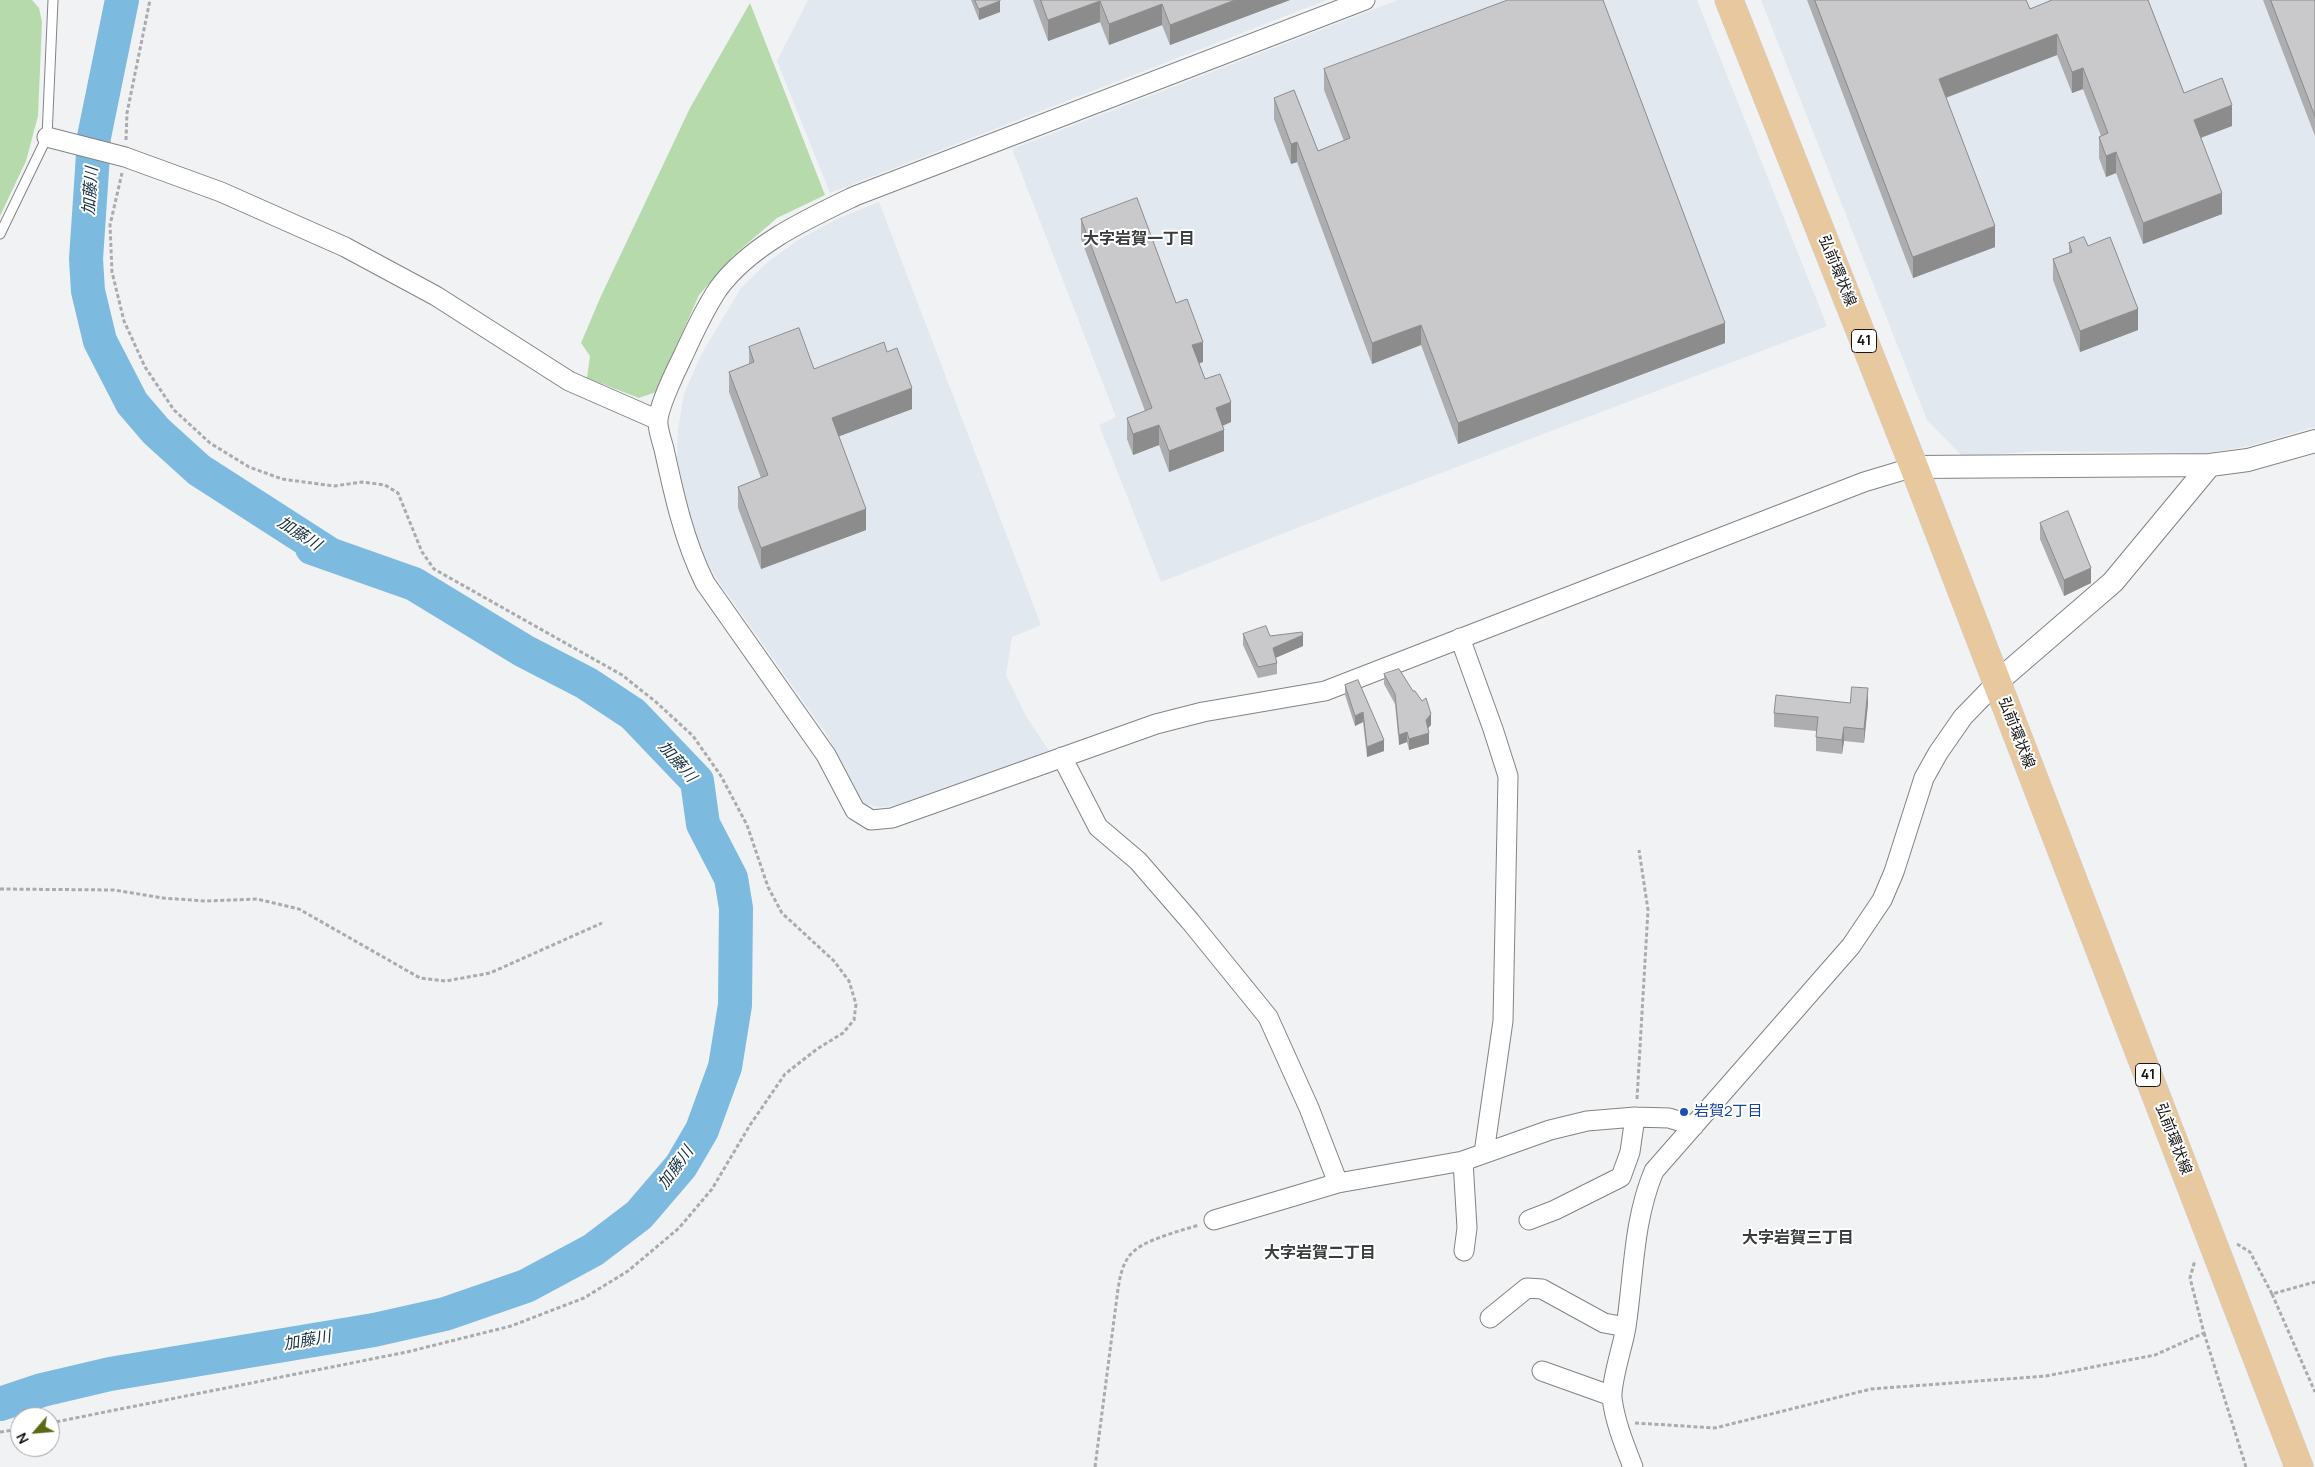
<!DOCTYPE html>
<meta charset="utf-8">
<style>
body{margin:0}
#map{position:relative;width:2315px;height:1467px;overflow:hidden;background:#f1f2f4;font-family:Manrope,sans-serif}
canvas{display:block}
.north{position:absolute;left:10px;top:1407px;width:50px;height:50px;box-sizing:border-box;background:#fff;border:1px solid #a1a1a2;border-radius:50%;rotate:243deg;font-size:14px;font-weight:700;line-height:20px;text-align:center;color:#151516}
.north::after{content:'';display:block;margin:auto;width:18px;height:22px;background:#5a6912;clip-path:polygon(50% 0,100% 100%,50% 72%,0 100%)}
</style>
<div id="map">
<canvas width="2315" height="1467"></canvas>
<div class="north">N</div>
</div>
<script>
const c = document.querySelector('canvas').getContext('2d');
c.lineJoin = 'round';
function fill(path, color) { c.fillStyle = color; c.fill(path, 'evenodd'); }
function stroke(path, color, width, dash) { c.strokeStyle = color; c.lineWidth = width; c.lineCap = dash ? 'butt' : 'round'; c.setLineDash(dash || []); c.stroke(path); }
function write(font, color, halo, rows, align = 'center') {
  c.font = font + ' Manrope,"Noto Sans JP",sans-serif'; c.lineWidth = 4; c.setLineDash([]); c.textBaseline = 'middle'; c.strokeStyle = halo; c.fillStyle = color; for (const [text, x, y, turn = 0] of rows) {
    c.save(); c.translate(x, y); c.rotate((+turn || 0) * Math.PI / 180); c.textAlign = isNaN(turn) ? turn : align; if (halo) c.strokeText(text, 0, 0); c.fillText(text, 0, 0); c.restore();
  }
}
fill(new Path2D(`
 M808,0h519l-497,193 -53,-132z
 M1398,0h299l130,326 -520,198 -146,58 -62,-157 17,-8 -104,-268z
 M1761,0h554v427l-66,19 -42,7 -164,-2 -81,5 -35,-36z
 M879,202l162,423 -29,12 -6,38 20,41 23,35 -156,55 -13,1 -19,-3 -34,-69 -111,-157 -15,-26 -13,-40 -11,-54 1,-28 6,-36 17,-39 40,-67 27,-26 30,-22 39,-21z`), '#e2e8f0');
fill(new Path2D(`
 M0,0h32l7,8 3,14 -4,94 -12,45 -26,55z
 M750,3l75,192 -48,23 -43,37 -35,40 -43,97 -17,6 -52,-20 3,-22 -9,-13 20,-47 89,-188z`), '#b6daac');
stroke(new Path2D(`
 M0,1404l42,-14 68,-16 264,-44 71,-16 81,-28 67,-36 46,-35 42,-49 21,-36 23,-63 10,-62 1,-97 -5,-30 -28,-54 -6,-43 -64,-67 -47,-31 -62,-32 -110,-67 -102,-36 16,5 -129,-83 -43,-39 -24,-28 -32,-62 -12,-50 -2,-32 6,-89 2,-33 28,-137`), '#7cbae0', 34);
const service = new Path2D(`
 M0,234l47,-97 6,-137`);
const minor = new Path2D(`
 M1365,0l-510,196c-48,23 -105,49 -137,93 -14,21 -25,45 -35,67 -7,14 -24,50 -25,64 -1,8 4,21 6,29 10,46 20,92 41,134l121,172 29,55 16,10 21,-2 264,-94 47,-12 122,-21 539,-209 50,-15
 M47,137l78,20 96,35 124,55 91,49 133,85 89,39
 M1460,638l33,91 15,47 -5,245 -19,132
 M1062,757l36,70 40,34 52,60 78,96 41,91 29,75
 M1463,1161l4,67 -3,23
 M1214,1220l124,-37 125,-22 87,-31 37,-9 48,-4 34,1 25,8
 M1529,1220l26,-10 66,-33 9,-25 5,-35
 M1490,1318l37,-30 15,1 62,34 22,4
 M1542,1371l70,25
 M1633,1467c-9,-23 -18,-45 -21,-69 -1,-18 11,-52 14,-71 8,-53 7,-106 28,-156l197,-225 31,-46 12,-28 30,-94 14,-25 25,-36 34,-35`);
const tertiary = new Path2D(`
 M1914,467l296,-2 38,-5 67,-19
 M1997,682l116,-100 97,-117`);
const primary = new Path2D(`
 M1729,0l185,467 385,1000`);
stroke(service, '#828384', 11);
stroke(minor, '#828384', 21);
stroke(tertiary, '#828384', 24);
stroke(primary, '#d0d0d0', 29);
stroke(new Path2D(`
 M126,140l1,-27 23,-113
 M0,889l114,1 49,8 42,3 52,-2 42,10 121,69 26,3 44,-8 112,-50
 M1637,1099l11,-189 -9,-60
 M2237,1244l13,8 22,42 43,-12
 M2272,1294l43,98
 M2204,1333l42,134
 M50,1423l357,-71 104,-26 73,-28 44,-27 51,-43 33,-39 38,-64 35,-51 32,-25 26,-16 11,-13 2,-16 -7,-23 -15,-20 -52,-48 -14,-26 -21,-62 -26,-49 -28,-40 -37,-34 -34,-27 -188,-106 -12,-17 -24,-59 -13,-8 -23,-3 -28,4 -52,-7 -33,-12 -39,-24 -36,-33 -29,-43 -21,-46 -12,-49 -2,-47 12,-52
 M1635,1423l80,5 156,-39 175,-13 109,-21 49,-22 -14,-55 5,-18
 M0,1432l20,-3
 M1095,1467l23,-178c2,-12 4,-24 12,-34 12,-15 50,-24 69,-30`), '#ababad', 3, [4, 2.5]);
stroke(service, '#fff', 9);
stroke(minor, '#fff', 19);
stroke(tertiary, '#fff', 22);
stroke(primary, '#e8c89f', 28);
fill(new Path2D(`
 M971,0h29v12l-21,8z
 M1033,0h257l-120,45 -8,-20 -53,20 -9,-23 -52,19z
 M1807,0h219l4,9 20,-8 -1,-1h99l36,93 48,33 -31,12 21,76 -79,30 -27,-71 -10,4 -7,-19v-21l2,-1 -18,-47 -11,4 -15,-38 -111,43 49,149 -82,31z
 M2263,0h52v136z
 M1324,69l401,274 -267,101 -37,-99 -49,19 -75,-202 -6,2 -17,-45v-21l44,53 26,-10 -20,-51z
 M1081,219l95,84 27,59 -4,1 6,16 26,43 -8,4 1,25 -55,21 -10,-27 -26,10 -6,-16v-21l18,-7 -64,-172z
 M2069,243l69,87 -58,22 -27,-72v-21l16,-6z
 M749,347l65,22 98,40 -73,27 27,94 -105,39 -23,-61v-21l23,-9 -32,-86v-20l20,-8z
 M2040,523l51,60 -27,13 -24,-57z
 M1243,634l27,2 33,10 -28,12 2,5v11l-19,4 -15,-33z
 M1384,674l47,51 -3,3 1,16 -20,6 -2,-8 -8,3 -4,-41 -11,-20z
 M1358,680l26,71 -17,6 -4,-35 -8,4 -10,-31v-10z
 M1850,703h18l-4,40 -20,-2 -2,13 -26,-3v-20l-42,-4v-14z`), '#adacae');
fill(new Path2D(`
 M1235,0h55l-120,45v-20z
 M1000,1v11l-21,8v-11z
 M1100,1v21l-52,19v-21z
 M1162,4v21l-53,20v-21z
 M2057,34v21l-118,45v-21z
 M2083,68v21l-11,4v-21z
 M2232,105v21l-38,14v-20z
 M1297,142v20l-6,2v-20z
 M2116,152v21l-10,4v-21z
 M2222,193v21l-79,30v-21z
 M1995,226v21l-82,31v-21z
 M2138,309v21l-58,22v-21z
 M1725,323v20l-267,101v-21z
 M1421,325v20l-49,19v-21z
 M1203,342v20l-11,4v-21z
 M912,388v21l-80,30v-21z
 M1231,402v20l-15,6v-20z
 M1159,425v20l-26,10v-21z
 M1224,430v21l-55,21v-21z
 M866,509v21l-105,39v-21z
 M2091,568v15l-27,13v-16z
 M1303,635v11l-30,13v-11z
 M1868,688v15l-4,40v-14z
 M1363,712v10l-8,4v-10z
 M1431,714v11l-5,5v-10z
 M1844,727v14l-2,13v-14z
 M1407,732v10l-8,3v-10z
 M1429,733v11l-20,6v-11z
 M1384,740v11l-17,6v-10z`), '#8d8c8d');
const building = new Path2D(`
 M975,0h25v1l-21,8z
 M1041,0h194l-65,25 -8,-21 -53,20 -9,-23 -52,19z
 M1508,0h95l122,323 -267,100 -37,-98 -49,18 -75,-201 -6,2 -17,-46 20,-8 24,61 32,-13 -26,-69z
 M1815,0h211l4,9 22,-9h96l36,93 38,-15 10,27 -38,15 28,73 -79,30 -27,-71 -10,4 -7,-19 9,-4 -25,-65 -11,4 -15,-38 -118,45 56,147 -82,31z
 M2271,0h44v116z
 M1137,198l39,105 11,-4 16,43 -11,3 13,34 15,-5 11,28 -15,6 8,22 -55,21 -10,-26 -26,9 -6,-16 25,-10 -71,-189z
 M2084,237l4,9 22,-9 28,72 -58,22 -27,-72 19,-7 -3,-9z
 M799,328l15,41 70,-27 3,10 10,-4 15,40 -80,30 34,91 -105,39 -23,-61 30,-12 -39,-103 25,-10 -5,-15z
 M2068,511l23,57 -27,12 -24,-57z
 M1266,626l4,10 32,-4 1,3 -30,13 4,15 -19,4 -15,-33z
 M1399,669l14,22h2l7,10 4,-3 5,16 -5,6 3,13 -20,6 -2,-7 -8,3 -4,-41 -11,-20z
 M1358,680l26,60 -17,7 -4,-35 -8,4 -10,-31z
 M1852,687l16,1 -4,41 -20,-2 -2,13 -26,-3 2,-20 -44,-4 2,-18 74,8z`);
fill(building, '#c9c8ca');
stroke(building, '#8d8c8d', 1);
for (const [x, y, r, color] of [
 [1684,1112,5,"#1a4fb4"]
]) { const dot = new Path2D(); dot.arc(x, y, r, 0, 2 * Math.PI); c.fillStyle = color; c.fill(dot); stroke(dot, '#fff', 2); }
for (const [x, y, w] of [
 [1864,341,25],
 [2148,1075,25]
]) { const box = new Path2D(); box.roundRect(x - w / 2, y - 11.5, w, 23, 4); c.fillStyle = '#fff'; c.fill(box); stroke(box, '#151516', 1); }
write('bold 14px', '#151516', null, [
 ["41",1864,341],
 ["41",2148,1075]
]);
write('15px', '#151516', '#fff', [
 ["弘前環状線",1837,271,68],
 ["弘前環状線",2016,733,69],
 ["弘前環状線",2173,1139,69]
]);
write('15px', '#164399', '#fff', [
 ["岩賀2丁目",1694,1112]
], 'left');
write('italic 16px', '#133040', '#fff', [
 ["加藤川",91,191,-86],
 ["加藤川",299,534,33],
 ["加藤川",677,762,49],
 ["加藤川",676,1168,-54],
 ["加藤川",307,1341,-10]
]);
write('bold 16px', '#3b3c3d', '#fff', [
 ["大字岩賀一丁目",1139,240],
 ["大字岩賀三丁目",1798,1239],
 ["大字岩賀二丁目",1320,1254]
]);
</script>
